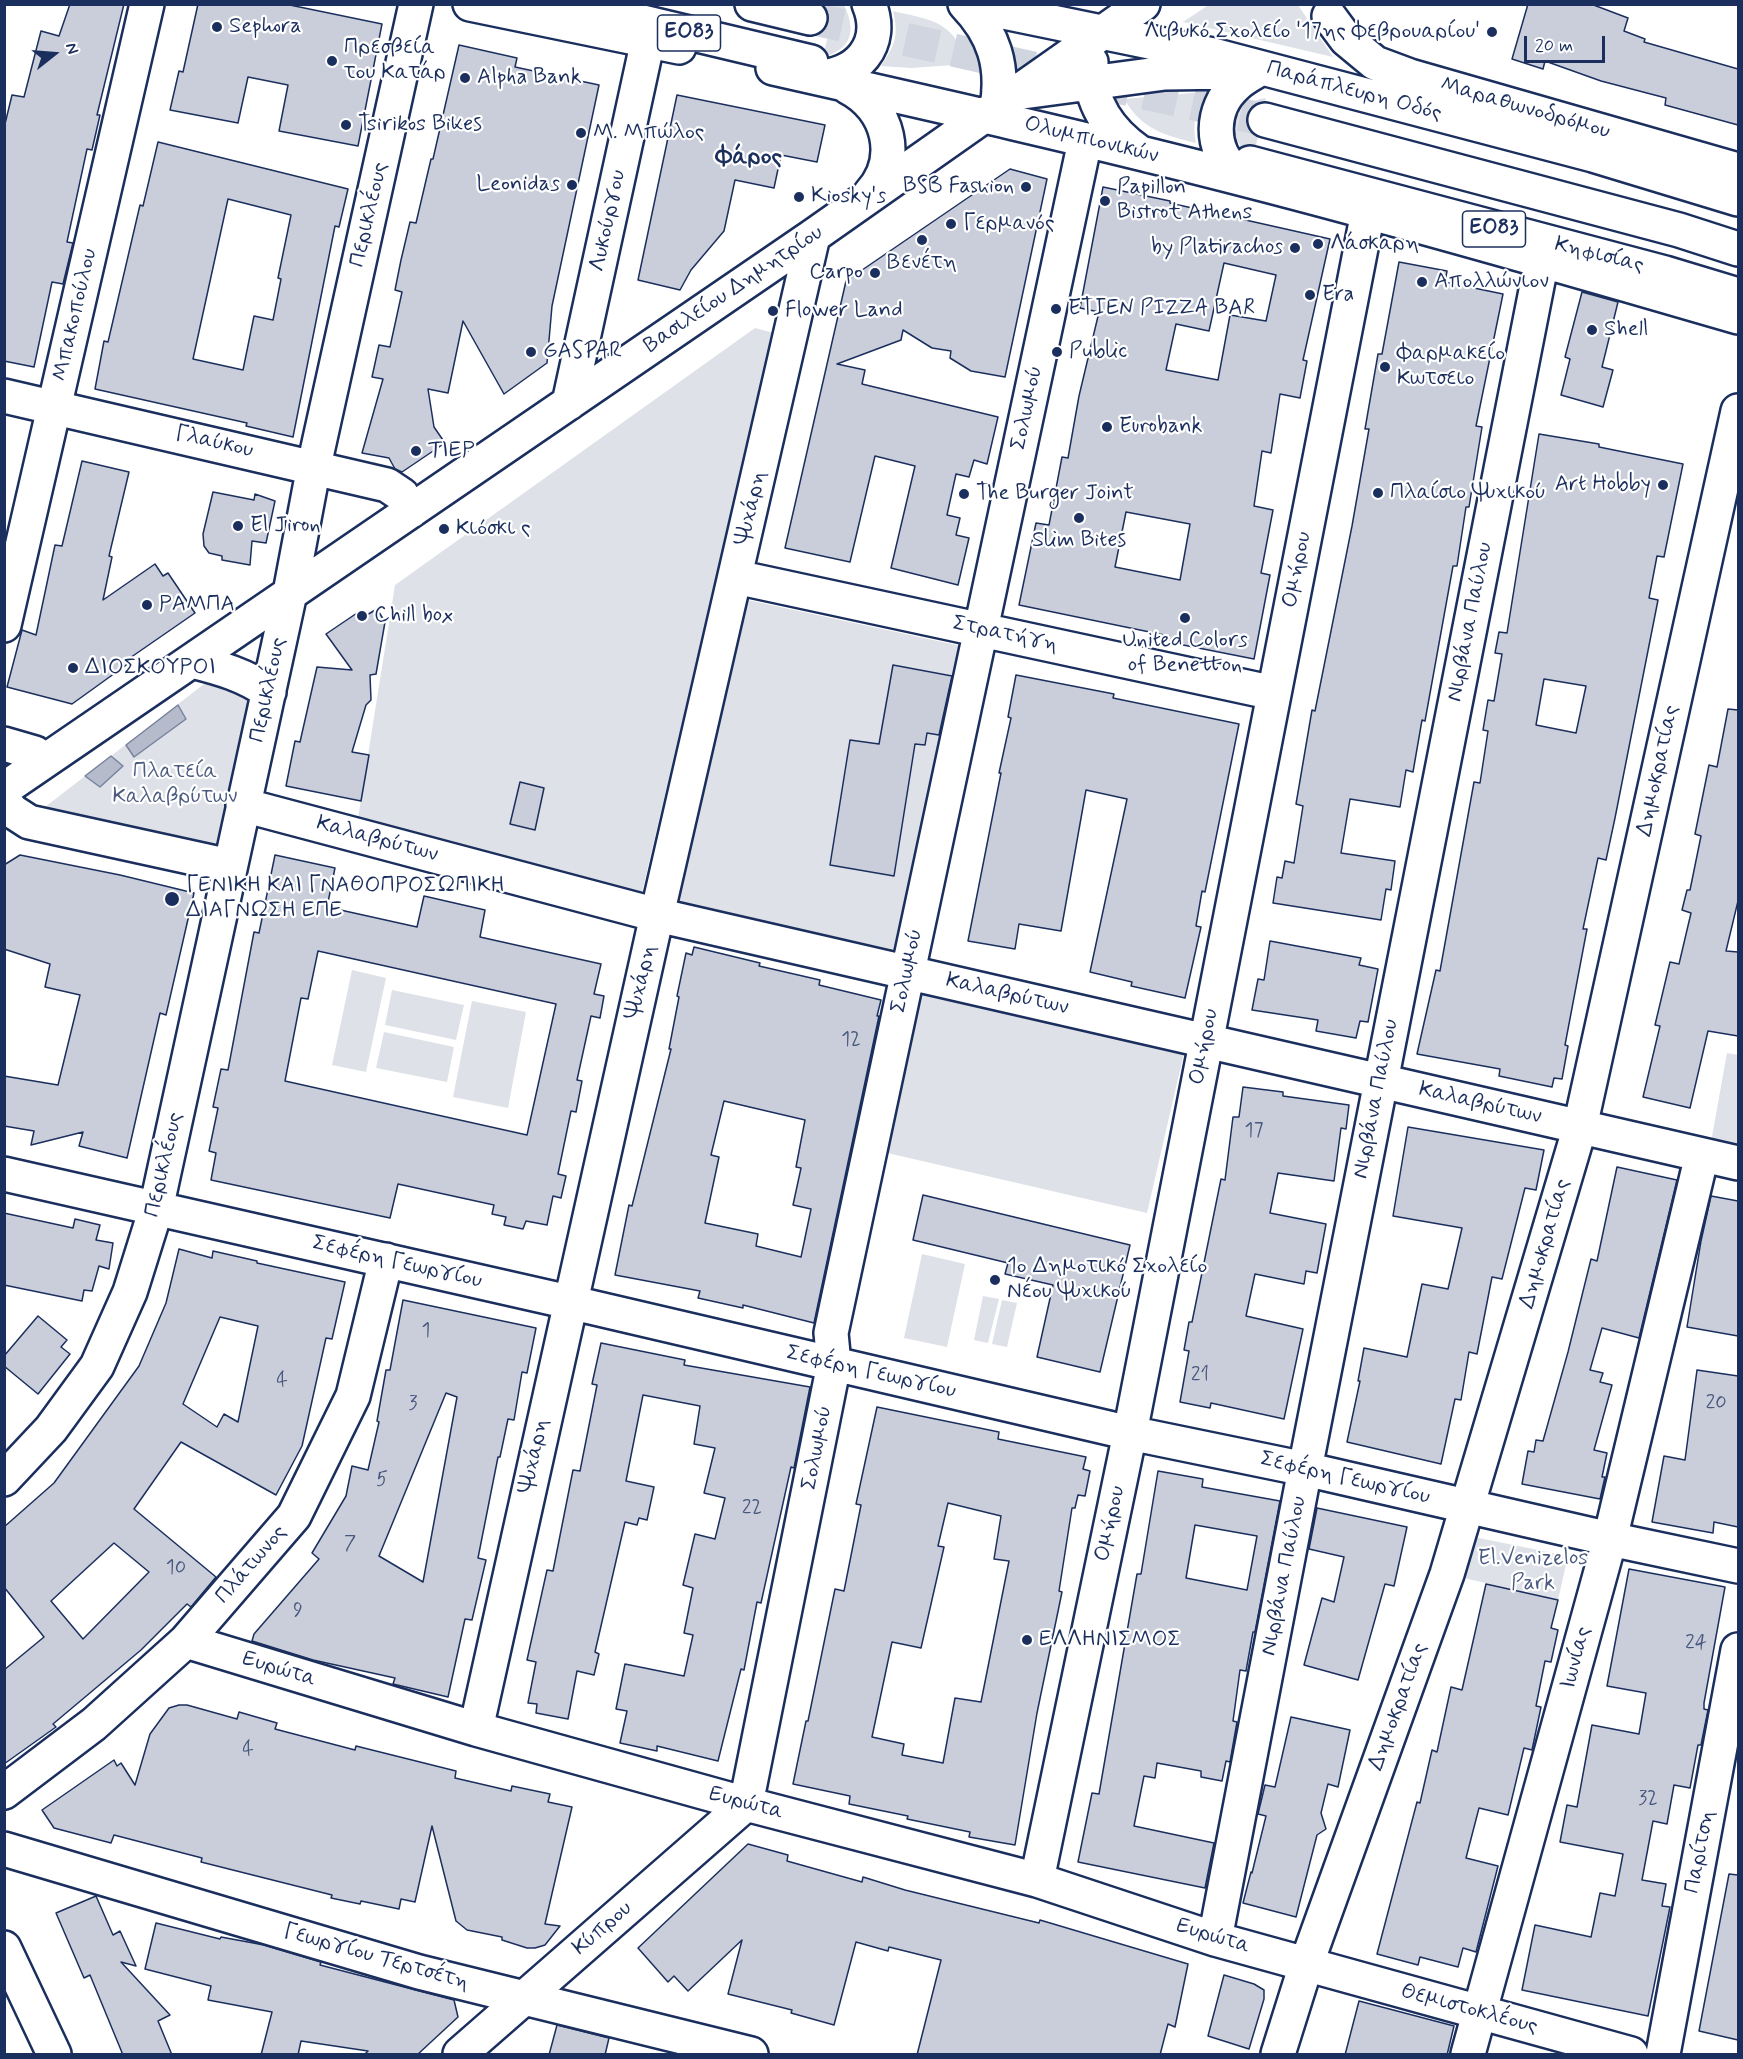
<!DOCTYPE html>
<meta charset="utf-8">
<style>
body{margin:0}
#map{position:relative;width:1743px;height:2059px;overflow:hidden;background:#fff;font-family:Mynerve,sans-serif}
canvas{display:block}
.frame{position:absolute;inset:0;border:6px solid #1b2f5e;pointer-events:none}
.north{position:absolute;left:24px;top:24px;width:60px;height:60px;-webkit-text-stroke:4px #fff;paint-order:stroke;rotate:73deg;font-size:16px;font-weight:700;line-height:24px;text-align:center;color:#1b2f5e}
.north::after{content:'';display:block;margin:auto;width:21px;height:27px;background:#1b2f5e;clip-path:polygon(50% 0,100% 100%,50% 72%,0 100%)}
.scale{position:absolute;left:1524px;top:36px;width:81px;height:27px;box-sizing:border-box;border:3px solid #1b2f5e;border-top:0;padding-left:8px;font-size:18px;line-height:21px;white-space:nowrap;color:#1b2f5e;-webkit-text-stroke:4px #fff;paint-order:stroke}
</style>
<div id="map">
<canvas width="1743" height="2059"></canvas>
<div class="frame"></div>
<div class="north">N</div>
<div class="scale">20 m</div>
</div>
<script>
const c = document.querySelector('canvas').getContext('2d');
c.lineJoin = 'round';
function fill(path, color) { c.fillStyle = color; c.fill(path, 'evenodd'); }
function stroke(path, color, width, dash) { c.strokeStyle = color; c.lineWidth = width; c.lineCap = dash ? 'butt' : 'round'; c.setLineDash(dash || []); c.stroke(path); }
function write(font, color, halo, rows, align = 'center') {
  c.font = font + ' Mynerve,sans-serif'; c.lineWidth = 4.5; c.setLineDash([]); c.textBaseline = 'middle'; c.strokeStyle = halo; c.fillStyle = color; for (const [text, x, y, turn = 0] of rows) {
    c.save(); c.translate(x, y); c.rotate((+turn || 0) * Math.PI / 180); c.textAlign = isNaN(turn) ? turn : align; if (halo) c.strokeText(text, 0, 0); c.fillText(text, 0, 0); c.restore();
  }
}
fill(new Path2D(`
 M1210,4l88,1 35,52 -150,-35z
 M835,5h9c13,26 7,45 -21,52z
 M893,11c41,10 59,9 75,53l-57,4 -30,-2c14,-21 18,-30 12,-55z
 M1203,92c-7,19 -11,31 -7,51 -33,-8 -54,-14 -72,-44z
 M1266,98l-13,62c-27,-22 -25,-57 13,-62z
 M755,328l19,5 -132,559 -284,-74 37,-233z
 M743,599l218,47 -65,304 -217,-47z
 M217,674l39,20 -35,164 -185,-44z
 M352,970l34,8 -20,94 -34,-7z
 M922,983l264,61 -39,169 -264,-61z
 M392,990l72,15 -8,35 -71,-15z
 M472,1001l54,11 -18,96 -55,-11z
 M384,1032l70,15 -7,35 -71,-14z
 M1727,1053l11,2v92l-27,-5z
 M922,1254l43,10 -18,83 -43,-9z
 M983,1296l16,3 -11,44 -14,-3z
 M1002,1300l15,3 -10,44 -15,-3z
 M1459,1534l109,22 -10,44 -111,-26z`), '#dee1e7');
const water = new Path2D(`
 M178,705l8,14 -52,38 -8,-12z
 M111,756l12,10 -23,21 -15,-11z`);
fill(water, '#b5bbca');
stroke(water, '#77839f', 1.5);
const building = new Path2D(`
 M70,4h54l-27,111h3l-8,35 -5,-1 -20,93 6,1 -10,41 -11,-2 -18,85 -30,-6v-233l8,-33 12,2 17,-66 18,5z
 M198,4h87l97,20 -24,122 -79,-15 9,-46 -40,-8 -10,46 -68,-13 9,-39 4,1z
 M1528,4h63l37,14 -4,13 21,8 -1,3 94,27v56l-73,-20 1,-7 -65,-17 -56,-20 -2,8 -31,-10z
 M459,45l58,13 -2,9 84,18 -47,221 -5,57 -43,31 -41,-73 -15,72 -20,-4 6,38 11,16 -43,29 -7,-3 -6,-11 -27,-5 21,-74 -11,-2 7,-32 11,2 12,-55 -7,-2 6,-30 9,-38 6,1 15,-64h2z
 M677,95l148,30 -8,37 -36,-7 -7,33 -39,-8 -11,51 -33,39 -11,20 -42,-10z
 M158,142l190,47 -9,38 -4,-1 -42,211 -47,-11 1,-3 -152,-34 9,-48 4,1 32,-137 3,1zM228,199l63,16 -13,63 3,1 -8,41 -19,-4 -11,54 -50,-11z
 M1010,169l37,10 -42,198 -34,-6 -21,-13 1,-7 -19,-3 -29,-18 -2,10 -64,24 28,6 -3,14 136,33 -11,47 -13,-4 -5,17 -13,-3 -9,41 13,3 -4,17 13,3 -11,47 -67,-17 24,-102 -40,-10 -25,106 -65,-14 61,-267z
 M1103,187l67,14v2l160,36 -27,121 4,1 -7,37 -20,-4 -9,59 -9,-2 -8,55 19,4 -12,63 9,2 -16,84 -86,-17 1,-6 -150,-31 17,-82 13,2 13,-68 6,1 11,-62 20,-84 -19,-4zM1224,263l52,12 -10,46 -36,-6 -12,65 -52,-10 10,-46 33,7zM1126,512l64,12 -10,56 -65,-13z
 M1399,262l48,9 -2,11 58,12 -27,132 6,1 -13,80h-3l-9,59h-4l-28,155 -3,-1 -9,52 -7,-2 -6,37 -50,-8 -9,54 54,8 -4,29 -5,-1 -5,31 -108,-17 4,-26 5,1 3,-17 9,2 9,-57 -7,-2 16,-94 3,1 37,-185 17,-97h-4l13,-75h4z
 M1582,292l36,10 -16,65 11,3 -10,37 -42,-12 9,-36 -5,-2z
 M1539,434l60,10v3l84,17 -19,93 -7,-1 -8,42 9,2 -43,218 -9,42 -8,-2 -15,71h4l-22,116 3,1 -6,33 -8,-1 -2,9 -53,-11 1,-7 -83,-15 19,-84 4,1 34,-189 6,1 8,-52 -5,-1 5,-30 6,1 8,-47 -7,-1 4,-21 8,1zM1544,679l42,7 -10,47 -40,-8z
 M82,461l47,11 -20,84 3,1 -9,43 52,-36 8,12 5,-3 27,40 -68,47 2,3 -57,41 -65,-17 15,-57 14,5 19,-90 7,1z
 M213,492l41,8 1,-6 20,7 -9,42 -14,-2 -2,24 -28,-5v-4l-13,-3 -5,-7 -1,-12z
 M377,609l8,13 -9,52 -6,1 1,25 -5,5 -14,47 17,3 -8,46 -75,-15 9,-45 5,1 17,-75 35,3 -26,-36 34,-23 5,5z
 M893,665l59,11 -13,59 -12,-2 -2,12 -10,-1 -21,132 -64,-11 20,-125 29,4z
 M1016,675l98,19 -1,4 126,26 -34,168 -3,-1 -6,35 5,1 -16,71 -54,-12 1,-4 -42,-10 37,-173 -41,-9 -25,141 -42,-7 -4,25 -47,-8 33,-168h-2l12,-55 -3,-1z
 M1728,709l10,1v191l-12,50 12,1v84l-30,-5 -18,77 -47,-11 17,-71 -5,-1 15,-63 9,2 12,-51 -9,-3 5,-20h3l11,-54 -6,-2 14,-69 8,2z
 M520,782l24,6 -9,42 -25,-6z
 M20,855l100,20 74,18 -28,122 -6,-2 -33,145 -48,-12 4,-14 -52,13 3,-14 -30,-5v-50l54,9 22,-90 -35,-8 5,-23 -46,-15v-84z
 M275,855l60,13 -8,39 90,20 7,-31 61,14 -5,27 121,27 -7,30 10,2 -4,22 -9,-2 -14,64 5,1 -6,31 -5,-1 -13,63 8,2 -5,22 -8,-2 -6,29 -21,-4 -3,8 -19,-4 2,-8 -14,-3 2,-9 -96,-21 -8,34 -179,-38 5,-27 -7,-2 9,-43 -5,-1 8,-38 7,1 26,-138 5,1zM318,951l238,53 -29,131 -242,-54 16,-83 7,1z
 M1270,941l91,17 -2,7 19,4 -10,53 -8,-1 -4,17 -40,-7 2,-11 -66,-10 6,-31 6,1z
 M694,947l66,16 -1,3 61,14 -1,5 62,15 -4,16h2l-65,307 -71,-18v3l-45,-10 2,-7 -85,-16 14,-70 3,1 39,-157h-2l10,-52 -2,-1 9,-43 6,2zM724,1101l81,19 -9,47 5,1 -8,37 18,4 -10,48 -45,-11 2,-12 -53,-11 14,-66 -8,-2z
 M1243,1087l40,5v4l66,9 -3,24 -5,-1 -7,53 -56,-8 -8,40 56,11 -9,49 -11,-2 -2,13 -49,-10 -9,42 57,13 -19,90 -73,-16 -1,5 -30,-6 9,-51 -5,-1 5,-28h3l29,-143 4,1 8,-63h6z
 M1408,1127l136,23 -8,40 -11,-2 -23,91 -10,-2 -15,77 -8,-2 -8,48 -6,-1 -14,65 -94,-22 13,-61h-2l6,-33 43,9 15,-73 26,5 14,-61 -69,-12z
 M1617,1167l60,13 -38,158 -37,-10 -12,42 13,3 -3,9 12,3 -18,65 13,3 -5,24h3l-5,22 -78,-15 6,-33 6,1 2,-12 7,1 25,-89 23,-93 6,2z
 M923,1195l207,50 -30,127 -63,-15 16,-72 -48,-11 3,-11 -95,-23z
 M1711,1196l27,5v135l-51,-9 14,-86z
 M4,1213l69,15 2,-9 25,6 -4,15 17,3 -4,26 -10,-3 -7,25 -8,-1 -2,11 -78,-16z
 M179,1249l33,9 1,-7 44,10v2l88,19 -13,57 -6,-1 -24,108 -26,49 -95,-53 -47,67 82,68 -25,30 -4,-3 -46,46 -88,74 3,3 -52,37v-94l40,-33 -40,-50v-60l50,-44 85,-117 27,-63zM220,1317l38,9 -20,96 -14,-8 -7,13 -34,-23zM114,1543l35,29 -66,67 -32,-38z
 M403,1300l133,28 -9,45 -5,-1 -8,48 -6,-1 -8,38h-2l-20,101 8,2 -14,60 -7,-1 -17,78 -55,-13 2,-6 -82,-18 -61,-19 2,-7 65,-75 -7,-6 34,-57 6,-30 16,4 11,-48 -2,-1 9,-51h4zM446,1393l11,4 -34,185 -44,-26z
 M38,1316l29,24 -6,7 9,7 -32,40 -34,-28v-10z
 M601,1343l84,17 -1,5 126,22 -16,81 -3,-1 -30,136 -4,-1 -13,68 -3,-1 -23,92 -61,-15v5l-37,-8 7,-32 -11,-2 9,-45 59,12 9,-41 -9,-2 9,-45 -10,-3 12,-51 20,5 10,-41 -21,-5 11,-45 -21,-4 6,-38 -57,-11 -17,86 28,6 -7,33 -8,-2 -2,7 -12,-3 -30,130 4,2 -5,21 -17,-4 -9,48 -32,-6 1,-9 -9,-1 8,-41 -9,-2 20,-90 6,1 20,-101 7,1 17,-86 -5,-1z
 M1697,1370l41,6v151l-24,-5 -1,11 -61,-11 12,-66 21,4z
 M877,1407l122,25 -1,7 88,18 -3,12 7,2 -5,25 -7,-1 -3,13h-3l-13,83 3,1 -25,121 -22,132 -46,-8 1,-5 -63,-13 1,-3 -59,-12 1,-8 -57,-12 13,-63h2l27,-132 9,2 17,-86 -5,-1zM948,1503l53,13 -7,43 15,2 -28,141 -26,-4 -12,65 -41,-8 2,-11 -32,-7 20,-95 29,6 23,-101 -6,-1z
 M1158,1471l45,8 -1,8 78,14 -25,131h-2l-7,39 -6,-1 -7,51 4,1 -7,40 -4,-1 -4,20 -21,-4v-6l-44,-8 -2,15 -11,-2 -10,50 80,17 -9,45 -127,-26 14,-69 7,1 38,-220h4zM1195,1525l62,11 -10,54 -61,-12z
 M1317,1508l90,19 -13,59 -9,-2 -27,96 -54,-15 18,-67 12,4 10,-45 -35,-8z
 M1629,1569l96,18 -21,116v6l4,1 -7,35h-3l-8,43 -16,-3 -7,39 -14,-3 -11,59 24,4 -4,22 8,1 -22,109 -126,-26 13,-65 56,12 9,-44 15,3 8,-42 -63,-12 7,-37 10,2 15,-82 47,9 7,-41 -39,-7z
 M1486,1584l72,16 -7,28 7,2 -7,32 -6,-1 -9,45 5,1 -9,43 -8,-2 -16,67 -29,-7 -13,50 32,8 -22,86 -13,-4 -5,19 -38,-10 -2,8 -41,-11 40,-152 3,1 12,-53 5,2 14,-65 11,3z
 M179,1705h8l50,14 2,-7 38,11 -2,6 80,21 1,-4 100,25 -1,7 56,13 1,-5 38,8 -2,8 24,5 -27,117 15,2 -15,19 -10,3h-8l-25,-8v-3l-35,-7 -11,-9 -24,-95 -17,76 -14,-3 -2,10 -38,-8 -1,3 -29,-6 1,-3 -131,-33 1,-4 -88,-23 -3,8 -57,-15 -12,-18 72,-50 3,6 4,-3 14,22 15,-51 19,-26z
 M1291,1717l59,13 -12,57 -10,-3 -7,29 5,16 -9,6 -21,82 -53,-14 8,-31 1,1 14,-57 -8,-2 7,-29 10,2z
 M748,1844l40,11 -1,6 75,21 1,-5 42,13 77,19 57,14 1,-3 148,44 -13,63 -7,-3 -8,31h-243l24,-95 -52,-13 -1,4 -32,-9 -22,83 -43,-12 1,-3 -64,-16 14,-54 -54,51 -14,-15 -6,6 -30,-34z
 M1729,1874l9,1v165l-39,-9z
 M96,1896l17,39 7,-4 16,35 -15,-4 49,53 -12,6 14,34h-49l-33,-80 -6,3 -28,-65z
 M156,1923l64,16 1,-2 43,8 57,17 -1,3 134,35 4,17 -41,38h-53l4,-4 -67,-10 -3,14h-37l11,-43 -64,-12 3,-14 -66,-17z
 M1224,1975l30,9 10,6v9l-15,50 -41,-13z
 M1359,2001l95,25 -7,29h-102z
 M557,2025l52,13 -4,17h-56z`);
fill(building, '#caceda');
stroke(building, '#1b2f5e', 1.5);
stroke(new Path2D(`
 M810,18l455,102`), '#d1d5df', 33, [33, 16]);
const minor = new Path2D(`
 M470,4l209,43
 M965,4l248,51 380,100 145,44
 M965,4c29,30 39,62 32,103
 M1329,16l17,23 29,24 35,13 328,94
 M1091,62c-3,39 18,69 48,90
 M773,68c160,36 320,72 478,113 163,42 326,89 487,136
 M816,77c40,0 70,-32 53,-73
 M848,87c41,21 54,72 22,107
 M1023,92l142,-19 66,-1
 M1251,181c-5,-3 -12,-6 -16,-10 -26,-22 -24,-63 0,-85 6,-6 13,-10 20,-14
 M4,396l383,89 15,10 9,16
 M569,403l79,-363
 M736,577l538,116
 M4,625l143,-621
 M192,661c28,7 53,14 77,31
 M4,744l31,9 9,8
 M4,789l809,-553 330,-232
 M4,801l8,10 17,11 201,44
 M243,805l414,110 1081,248
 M4,1174l565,128 561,131 175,36 305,70 128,27
 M4,1479l47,-50 46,-63 33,-74 26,-83 134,-616 24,-127 102,-462
 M186,1641l290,88 270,75 291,76 178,59 416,115
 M476,1729l181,-814 156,-679
 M4,1792l90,-68 92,-83 108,-125 59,-120 33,-136
 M746,1804l88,-440 -3,-31 254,-1192
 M4,1849l415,123 332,82
 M1037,1880l93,-447 238,-1221
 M1215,1939l90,-470 237,-1209
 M4,1948l50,106
 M460,2054l286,-250
 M1278,2054l28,-89 141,-391 133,-447 158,-716
 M1468,2054l142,-515 92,-384
 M1663,2054l75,-404`);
const major = new Path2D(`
 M567,4l244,58
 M752,4l58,14
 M1265,120l414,110 59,19
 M1250,163l415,110 73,22`);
stroke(minor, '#1b2f5e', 38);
stroke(major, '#1b2f5e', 38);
stroke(minor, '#fff', 33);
stroke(major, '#fff', 33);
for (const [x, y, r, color] of [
 [217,27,6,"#1b2f5e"],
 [1492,32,6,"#1b2f5e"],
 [332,61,6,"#1b2f5e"],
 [465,78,6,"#1b2f5e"],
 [346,125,6,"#1b2f5e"],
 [581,133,6,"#1b2f5e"],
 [572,185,6,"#1b2f5e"],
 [1026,187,6,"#1b2f5e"],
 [799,197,6,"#1b2f5e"],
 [1105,201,6,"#1b2f5e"],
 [951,224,6,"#1b2f5e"],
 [922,240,6,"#1b2f5e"],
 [1318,244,6,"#1b2f5e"],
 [1295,248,6,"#1b2f5e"],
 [875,273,6,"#1b2f5e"],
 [1422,282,6,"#1b2f5e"],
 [1310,295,6,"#1b2f5e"],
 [1056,309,6,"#1b2f5e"],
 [773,311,6,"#1b2f5e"],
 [1592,330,6,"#1b2f5e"],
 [531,352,6,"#1b2f5e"],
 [1057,352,6,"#1b2f5e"],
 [1385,367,6,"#1b2f5e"],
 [1107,427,6,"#1b2f5e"],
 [416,451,6,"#1b2f5e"],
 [1663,485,6,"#1b2f5e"],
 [1378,493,6,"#1b2f5e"],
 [964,494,6,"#1b2f5e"],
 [1079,518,6,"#1b2f5e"],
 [238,526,6,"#1b2f5e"],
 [444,529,6,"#1b2f5e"],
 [147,605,6,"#1b2f5e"],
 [362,616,6,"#1b2f5e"],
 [1185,618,6,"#1b2f5e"],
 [73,668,6,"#1b2f5e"],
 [172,899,8,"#1b2f5e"],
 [995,1280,6,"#1b2f5e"],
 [1027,1640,6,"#1b2f5e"]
]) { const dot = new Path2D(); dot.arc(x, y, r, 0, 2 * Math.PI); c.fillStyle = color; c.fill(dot); stroke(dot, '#fff', 2); }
write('20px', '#47577d', null, [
 ["12",851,1041],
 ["17",1254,1132],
 ["1",426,1332],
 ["21",1200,1376],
 ["4",282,1382],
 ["20",1716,1404],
 ["3",413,1405],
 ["5",382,1481],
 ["22",752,1509],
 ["7",350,1545],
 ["10",176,1569],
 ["9",298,1612],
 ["24",1696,1644],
 ["4",248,1751],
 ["32",1648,1800]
]);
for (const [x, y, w] of [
 [689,33,63],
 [1494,229,63]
]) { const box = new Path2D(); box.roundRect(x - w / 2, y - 18, w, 36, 4.5); c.fillStyle = '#fff'; c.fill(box); stroke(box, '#1b2f5e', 1.5); }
write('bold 21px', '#1b2f5e', null, [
 ["ΕΟ83",689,33],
 ["ΕΟ83",1494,229]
]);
write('22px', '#1b2f5e', '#fff', [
 ["Sephora",229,27],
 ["Λιβυκό Σχολείο '17ης Φεβρουαρίου'",1480,32,"right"],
 ["Πρεσβεία",344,48],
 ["του Κατάρ",344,73],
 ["Alpha Bank",477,78],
 ["Tsirikos Bikes",358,125],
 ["Μ. Μπώλος",593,133],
 ["Leonidas",560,185,"right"],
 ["BSB Fashion",1014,187,"right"],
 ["Papillon",1117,188],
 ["Bistrot Athens",1117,213],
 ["Kiosky's",811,197],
 ["Γερμανός",963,224],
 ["Λάσκαρη",1330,244],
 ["by Platirachos",1283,248,"right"],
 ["Βενέτη",922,263,"center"],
 ["Carpo",863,273,"right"],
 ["Απολλώνιον",1434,282],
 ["Era",1322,295],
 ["ETIEN PIZZA BAR",1068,309],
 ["Flower Land",785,311],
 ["Shell",1604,330],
 ["GASPAR",543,352],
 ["Public",1069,352],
 ["Φαρμακείο",1397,354],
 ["Κωτσειο",1397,379],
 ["Eurobank",1119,427],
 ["ΤΙΕΡ",428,451],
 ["Art Hobby",1651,485,"right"],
 ["Πλαίσιο Ψυχικού",1390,493],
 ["The Burger Joint",976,494],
 ["El Jiron",250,526],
 ["Κιόσκι ς",456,529],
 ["Slim Bites",1079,541,"center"],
 ["ΡΑΜΠΑ",159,605],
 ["Chill box",374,616],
 ["United Colors",1185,641,"center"],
 ["of Benetton",1185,666,"center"],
 ["ΔΙΟΣΚΟΥΡΟΙ",85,668],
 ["ΓΕΝΙΚΗ ΚΑΙ ΓΝΑΘΟΠΡΟΣΩΠΙΚΗ",186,886],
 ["ΔΙΑΓΝΩΣΗ ΕΠΕ",186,911],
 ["1ο Δημοτικό Σχολείο",1007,1267],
 ["Νέου Ψυχικού",1007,1292],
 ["ΕΛΛΗΝΙΣΜΟΣ",1039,1640]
], 'left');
write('22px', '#1b2f5e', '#fff', [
 ["Παράπλευρη Οδός",1354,92,15],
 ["Μαραθωνοδρόμου",1525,109,16],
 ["Ολυμπιονικών",1091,141,14],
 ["Περικλέους",370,215,-77],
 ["Λυκούργου",609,221,-78],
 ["Κηφισίας",1599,256,14],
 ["Βασιλείου Δημητρίου",734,290,-34],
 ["Μπακοπούλου",76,315,-77],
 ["Σολωμού",1028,408,-78],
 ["Γλαύκου",214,443,13],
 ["Ψυχάρη",752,508,-77],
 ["Ομήρου",1298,570,-79],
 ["Νιρβάνα Παύλου",1471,622,-79],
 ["Στρατήγη",1005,635,12],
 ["Περικλέους",269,690,-78],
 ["Δημοκρατίας",1659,771,-78],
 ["Καλαβρύτων",377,840,15],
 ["Σολωμού",908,971,-78],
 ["Ψυχάρη",642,982,-77],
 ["Καλαβρύτων",1007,995,13],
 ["Ομήρου",1205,1047,-79],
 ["Νιρβάνα Παύλου",1377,1099,-79],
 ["Καλαβρύτων",1480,1104,13],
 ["Περικλέους",165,1165,-77],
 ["Δημοκρατίας",1546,1244,-74],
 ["Σεφέρη Γεωργίου",397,1263,13],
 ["Σεφέρη Γεωργίου",871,1373,13],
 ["Σολωμού",818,1448,-79],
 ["Ψυχάρη",535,1456,-78],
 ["Σεφέρη Γεωργίου",1345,1479,13],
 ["Ομήρου",1111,1524,-78],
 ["Πλάτωνος",252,1565,-49],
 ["Νιρβάνα Παύλου",1285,1576,-79],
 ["Ιωνίας",1577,1658,-75],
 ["Ευρώτα",279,1670,17],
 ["Δημοκρατίας",1399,1707,-70],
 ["Ευρώτα",746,1804,15],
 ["Παρίτση",1701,1852,-79],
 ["Κύπρου",603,1929,-41],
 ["Ευρώτα",1213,1937,17],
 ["Γεωργίου Τερτσέτη",376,1958,16],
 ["Θεμιστοκλέους",1469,2010,15]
]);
write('22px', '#4c5c80', '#fff', [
 ["Πλατεία",175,772],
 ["Καλαβρύτων",175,797],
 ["El.Venizelos",1533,1559],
 ["Park",1533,1584]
]);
write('bold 24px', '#1b2f5e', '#fff', [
 ["Φάρος",749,158]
]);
</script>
